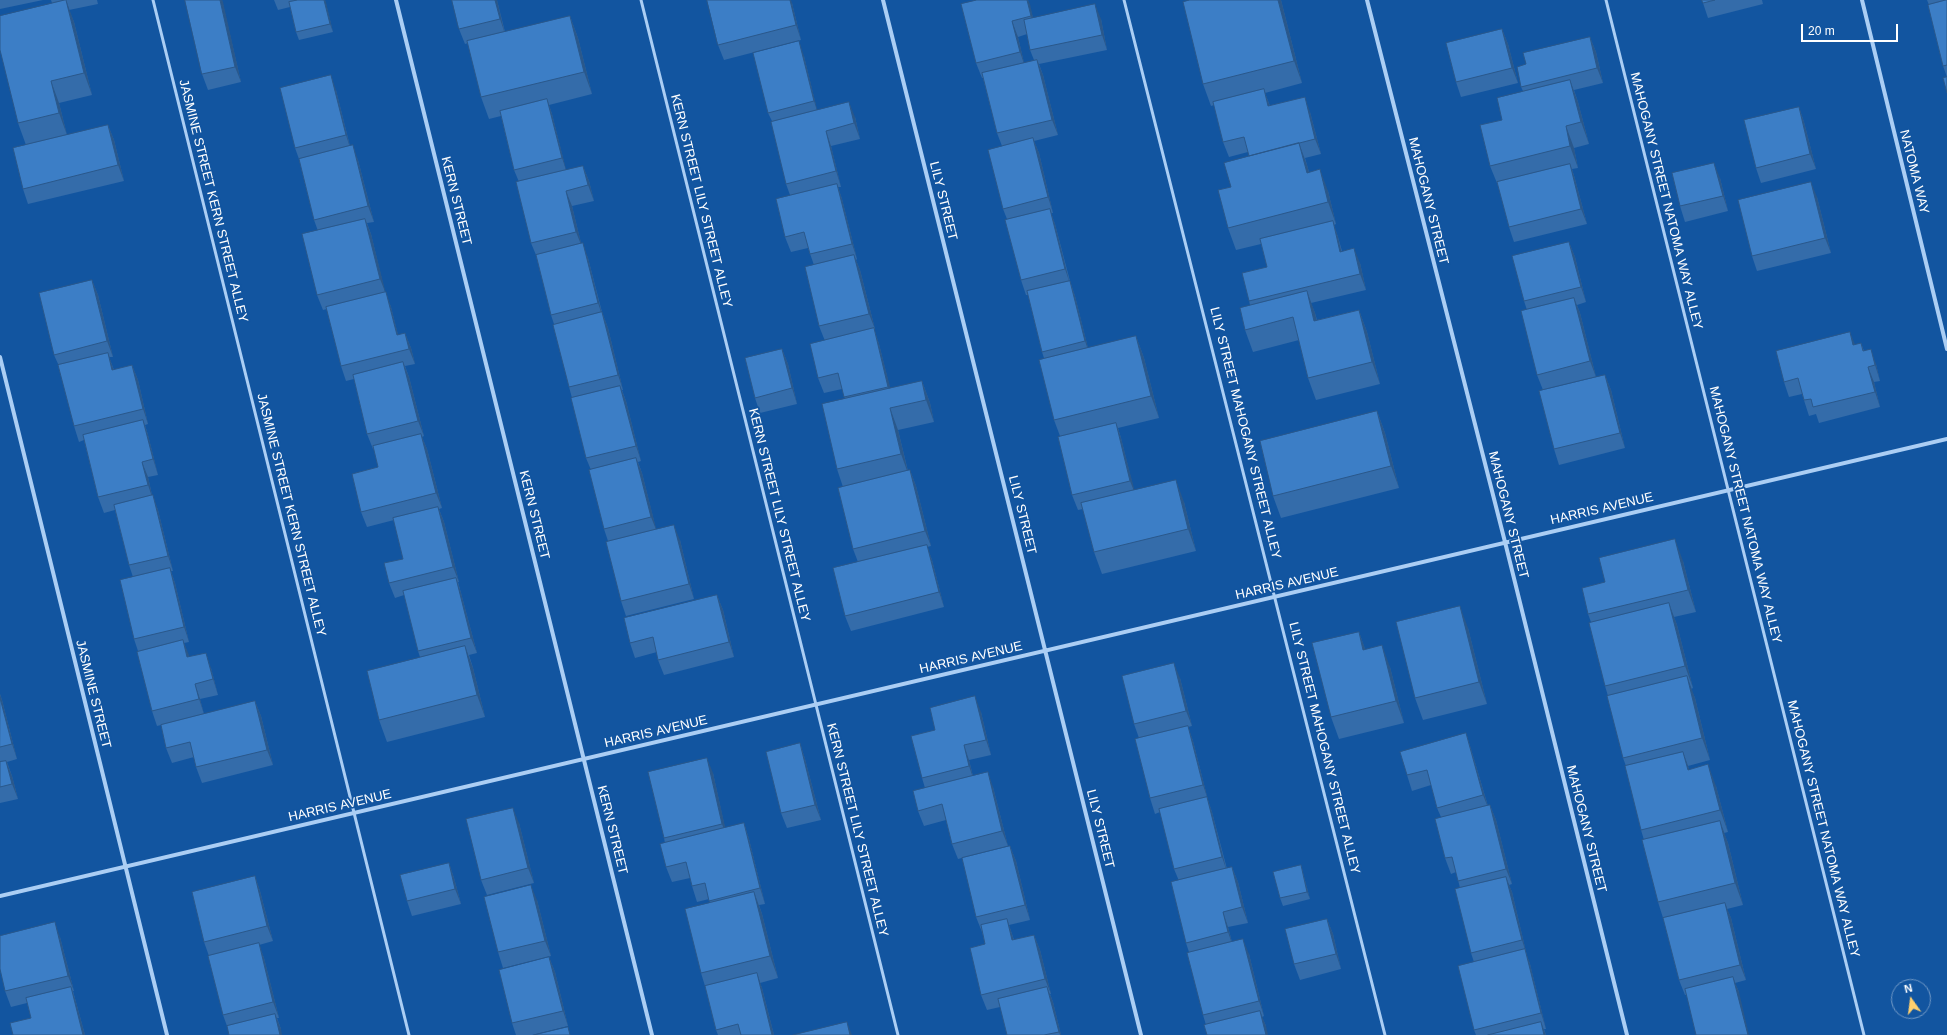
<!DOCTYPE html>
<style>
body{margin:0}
#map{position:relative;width:1947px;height:1035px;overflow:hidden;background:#1255a0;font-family:Helvetica,sans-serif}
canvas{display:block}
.north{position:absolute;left:1891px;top:979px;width:40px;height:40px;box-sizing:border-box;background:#1255a0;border:1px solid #7199c6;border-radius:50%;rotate:346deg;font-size:11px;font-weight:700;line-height:16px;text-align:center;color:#fff}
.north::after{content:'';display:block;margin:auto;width:14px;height:18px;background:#ffd06e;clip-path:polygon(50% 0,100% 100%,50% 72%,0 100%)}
.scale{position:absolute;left:1801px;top:24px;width:97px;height:18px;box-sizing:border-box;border:2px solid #fff;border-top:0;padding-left:5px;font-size:12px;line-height:14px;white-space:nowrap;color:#fff;-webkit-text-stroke:3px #1255a0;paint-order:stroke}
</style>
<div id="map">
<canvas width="1947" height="1035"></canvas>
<div class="north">N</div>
<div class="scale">20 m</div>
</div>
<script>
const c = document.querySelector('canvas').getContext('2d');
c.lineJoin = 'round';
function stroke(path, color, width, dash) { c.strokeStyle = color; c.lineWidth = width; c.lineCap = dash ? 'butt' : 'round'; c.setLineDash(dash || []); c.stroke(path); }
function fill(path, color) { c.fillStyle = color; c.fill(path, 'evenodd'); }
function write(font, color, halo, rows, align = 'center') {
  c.font = font + ' Helvetica,sans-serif'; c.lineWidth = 3.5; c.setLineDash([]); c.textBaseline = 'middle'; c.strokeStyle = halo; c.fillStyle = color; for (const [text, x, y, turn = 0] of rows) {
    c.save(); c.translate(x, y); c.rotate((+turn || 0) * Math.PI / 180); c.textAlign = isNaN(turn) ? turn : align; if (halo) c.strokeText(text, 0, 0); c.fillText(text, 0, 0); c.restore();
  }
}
stroke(new Path2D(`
 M153,0l256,1035
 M641,0l257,1035
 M1124,0l261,1035
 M1606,0l258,1035`), '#abcef4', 3);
stroke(new Path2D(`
 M396,0l256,1035
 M883,0l258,1035
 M1367,0l138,542 122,493
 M1862,0l85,349
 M0,357l167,678
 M0,896l1947,-457`), '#abcef4', 4);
fill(new Path2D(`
 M0,0h43l-43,9z
 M51,0h46l1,4 -29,6 5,12 18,73 -33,8 8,32 41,-10 6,15 10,41 -96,23 -5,-15 3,-44 -8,-22 34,-120z
 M185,0h37l19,82 -33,8 -6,-16z
 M274,0h51l8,32 -34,8 -3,-8 -6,-25 -12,3z
 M452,0h45l8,32 65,-16 8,22 14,56 -43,11 3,9 14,56 17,-4 6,15 5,20 -22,5 9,37 7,15 14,54 6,16 15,62h-1l4,11 15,60 -3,1 4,11 14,56 24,11 14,59 -68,17 -5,-15 -13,-60 -4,-12 -13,-59 -5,-12 -14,-60 -3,-11 -15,-63 -3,-9 -15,-60 -5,-12 -12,-61 -5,-12 -13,-54 -12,3 -8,-22 -13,-54 -3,1 -6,-15z
 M977,0h51l5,18 68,1 6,31 -68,14 4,11 15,60 -24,6 5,12 14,60h-2l4,11 15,57 5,15 13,52 48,-12 8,22 15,60 -41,10 3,10 13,52 50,12 12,49 -94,23 -8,-22 -11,-43 -5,1 -6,-15 -12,-59 -6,-16 -10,-62 -2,-6 -14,-57h-2l-5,-15 -14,-61 -4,-10 -1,-63 -5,-13 -14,-55h-1l-6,-15zM1027,34l3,16 4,10 -10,3 -6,-26z
 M1190,0h91l21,83 -37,10 5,13 40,6 11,42 -16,4 4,14 19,19 8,33 -2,1 4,12 4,14 18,12 6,27 -55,13 4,10 2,7 42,-10 8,22 13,52 -64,16 -8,-22 -9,-38 -46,12 -8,-22 5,-25 -1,-4 18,-34 -6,-23 -25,6 -8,-22 3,-41 18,-31 -1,-4 -19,5 -6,-15 -9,-37 -3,1 -8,-22z
 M1702,0h60l1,4 -55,14z
 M1927,0h20v93v-16l-4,-11 -14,-61z
 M792,3l9,37 -77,20 -6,-15z
 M1502,29l6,15 10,39 -57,14 -5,-15z
 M1590,37l6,15 7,31 -29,7 4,12 11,42 -15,4 4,20 -6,1 3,10 12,45 -73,18 -5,-15 -10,-39 -9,-22 12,-46 21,-29 -2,-4 5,-23z
 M804,56l13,54 38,7 5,22 -29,7 10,41h-3l4,12 15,60 -1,1 4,10 15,59h-1l5,15 11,44 32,-7 8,22 4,19 -36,8 10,41 2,-1 6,16 15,60 -4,1 5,13 12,47 -93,24 -6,-15 13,-54 -5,-13 -10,-62 -6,-18 8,-70 -3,-10 -18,4 -6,-15 7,-37 -6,-15 -5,-61 -6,-17 -17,4 -6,-15 5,-42 -4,-11 -14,-63 -4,-8z
 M336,90l14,56 8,14 16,62 -7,1 4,11 14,58 6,15 7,28 7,-2 6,15 4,16 -10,2 4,11 15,59 -2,1 5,12 15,59 -3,1 5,13 15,60h-1l3,11 16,60 -8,2 4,13 12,49 -98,25 -8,-22 41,-63 -2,-6 -14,-56 -9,3 -6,-15 14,-24 -9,-39 -27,7 -6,-15 17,-45 -4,-18h-1l-6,-15 -13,-55 -8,2 -5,-15 -14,-57 -4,1 -6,-15 1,-64 -4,-11 -15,-61 -4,-11z
 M1799,107l5,15 12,47 -55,14 -5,-15z
 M1720,178l8,33 -43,11 -5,-16z
 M1817,197l14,56 -74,18 -5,-15z
 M1569,242l6,15 11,45 -9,3 3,8 16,64 -53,13 -6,-15 -10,-65 -3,-9z
 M92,280l6,15 15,62h-4l5,13 18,-5 6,15 10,44 -3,1 3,10 10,40 -10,2 4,18 6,15 15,61h-2l4,12 14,59 -5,1 5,14 22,11 7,27 -18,4 4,15 51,-13 6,15 12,49 -71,18 -6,-16 -2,-10 -22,6 -6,-15 -5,-23 -4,1 -5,-15 -14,-60 -4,-12 -1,-62 -4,-12 -14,-55 -11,3 -6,-16 -14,-57 -5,2 -5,-16 -15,-60 -5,-11z
 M1861,343l3,8 12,13 4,17 -6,1 6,25 -61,16 -3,-9 -7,2 -7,-22 -13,3 -5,-15 71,-37z
 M782,349l6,15 9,40 -37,9 -5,-15z
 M1605,375l6,15 14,58 -66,17 -5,-16z
 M1377,411l8,22 14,55 -118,30 -8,-22z
 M1683,561l13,51 -22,5 3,8 16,63 -2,1 4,9 15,62 -22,6 1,3 27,17 12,46 -4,1 4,10 15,62 -16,4 4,9 15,62 -11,3 4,9 -54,3 -6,-15 -15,-59 -6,-19 -14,-62 -3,-10 -15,-64 -3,-8 -15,-62 -3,-10 -14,-64 -3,-8 17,-32z
 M717,595l6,15 11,47 -70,18 -6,-15 -1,-8 -22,6 -5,-15z
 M1468,628l19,76 -64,16 -8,-22z
 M1359,632l6,17 25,18 14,56 -65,16 -8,-22z
 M1180,678l12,48 -4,1 5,14 15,59 4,12 15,57 5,-2 6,15 10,41 -20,4 4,15 17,12 15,62 -2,1 4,9 -60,-1 -3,-10 -14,-63 -3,-9 -7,-62 -5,-12 -14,-57 -5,2 -5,-16 -11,-60 -5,-14z
 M0,694l2,6 15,59 -10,3 5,14 6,23 -18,4z
 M981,712l10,43 -22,5 4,16 20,11 15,59 -50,13 -6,-15 -6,-24 -22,6 -6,-15 7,-23 -3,-10 13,-48z
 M1466,733l5,16 17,57 2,-1 6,15 16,64 -3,1 3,7 15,64 3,8 16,65h-2l2,6h-70l-2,-5v-68l-3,-9 -11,-65 -4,-16 -5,2 -6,-16 -4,-41 -4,-9 -6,-23 -19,6 -5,-16z
 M800,743l5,16 16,61 -34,8 -6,-15z
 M713,773l12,55 19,-5 5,16 16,65 -6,1 3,9 16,64 -18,5 2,5 12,47h-56l-2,-5 -11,-44 -4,-13 9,-70 -1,-4 -12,3 -5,-16 -2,-8 -18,4 -6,-15 -1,-24 -1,-5z
 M519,823l15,60 -47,12 -6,-15z
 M1010,846l6,15 14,59 -21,5 5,15 20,-5 6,15 11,44h-1l3,8 8,33h-54l-7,-28 -13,3 -6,-15 4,-51 -3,-12 -6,-15z
 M449,863l5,15 7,26 -49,12 -5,-15z
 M1301,865l2,8 7,26 -27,7 -3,-8z
 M255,876l5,15 13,50 -14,4 5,13 15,60h-2l4,11 -54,-3 -4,-11 -14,-59 -5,-14z
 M537,900l14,56 -48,12 -5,-16z
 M1327,919l6,15 8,35 -41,11 -6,-16z
 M60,937l14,54h-1l12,44h-72l18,-17 -4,-15 -16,4 -6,-16z
 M549,957l6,15 13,54 -36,9h-16l-4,-12z`), '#346caa');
fill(new Path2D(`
 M66,0l8,22 18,73 -8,-22z
 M220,0h2l1,2 18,80 -6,-15z
 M324,0h1l1,2 7,30 -3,-8z
 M495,0h2l8,34 -5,-15z
 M790,0h1l1,3 9,37 -5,-15z
 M1027,0h1l2,4 6,27 -5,-15z
 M1278,0h3l21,83 -8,-22z
 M1095,4l6,15 6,31 -5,-15z
 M570,16l8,22 14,56 -8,-22z
 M1012,21l6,16 7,30 -5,-15z
 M1502,29l6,15 10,39 -6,-15z
 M1590,37l6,15 7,31 -6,-15z
 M799,41l5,15 15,61 -5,-16z
 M1037,60l6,15 15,60 -6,-15z
 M331,75l5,15 15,61 -5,-16z
 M1570,80l8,22 11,42 -8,-22z
 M51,81l8,22 8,32 -8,-22z
 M1264,89l5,15 5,18 -6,-16z
 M1305,97l5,15 11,42 -6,-15z
 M547,99l5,15 15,59 -5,-15z
 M849,102l6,15 5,22 -6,-16z
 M1799,107l5,15 12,47 -6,-15z
 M108,125l6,15 10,41 -6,-16z
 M1566,126l8,22 4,20 -8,-22z
 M826,131l5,15 10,41 -5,-16z
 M1033,138l6,15 14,60 -5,-16z
 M1299,143l8,22 8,30 -8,-22z
 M353,145l5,15 16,62 -6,-16z
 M1714,163l6,15 8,33 -5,-15z
 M1570,164l5,15 12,45 -6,-15z
 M583,166l6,15 5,20 -6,-16z
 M1320,169l8,22 8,33 -8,-22z
 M1811,182l6,15 14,56 -6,-15z
 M837,184l5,15 15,60 -5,-15z
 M566,191l6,15 10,41 -6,-15z
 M1050,209l5,15 15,60 -5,-15z
 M365,219l6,15 15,60 -6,-15z
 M1333,221l5,16 7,30 -5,-15z
 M1569,242l6,15 11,45 -5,-15z
 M583,243l5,15 15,60 -5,-15z
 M1354,248l6,15 6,27 -6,-16z
 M854,255l6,15 15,59 -6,-15z
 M92,280l6,15 15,62 -6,-16z
 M1070,281l5,15 15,60 -5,-15z
 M1307,291l8,22 7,30 -8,-22z
 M386,292l5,15 11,43 -5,-15z
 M1574,298l6,15 16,64 -6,-16z
 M1359,310l8,22 13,52 -8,-22z
 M602,312l6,16 15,62 -5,-15z
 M874,328l5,16 15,58 -6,-15z
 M1850,332l6,15 -3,-2z
 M405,333l6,15 4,16 -6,-15z
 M1136,336l8,22 15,60 -8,-22z
 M782,349l6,15 9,40 -5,-16z
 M1871,349l5,15 4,17 -5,-16z
 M108,353l5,15 4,17 -5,-15z
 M403,362l6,15 15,59 -6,-15z
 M132,365l6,15 10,44 -5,-15z
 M1868,367l6,15 6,25 -5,-15z
 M1605,375l6,15 14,58 -5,-15z
 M922,381l8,22 4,19 -8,-22z
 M620,386l6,15 15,60 -5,-15z
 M890,408l8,22 11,46 -8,-22z
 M1377,411l8,22 14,55 -8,-22z
 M143,420l5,15 10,40 -5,-16z
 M1116,423l5,15 15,58 -6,-15z
 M421,434l6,15 15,59 -6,-15z
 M636,458l6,15 15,59 -6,-15z
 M142,462l6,15 5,23 -5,-15z
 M910,470l6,16 15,60 -6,-15z
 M1176,480l8,22 12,49 -8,-22z
 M153,495l5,15 15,61 -5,-15z
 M438,507l6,15 15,60 -6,-15z
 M674,525l6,15 14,59 -5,-15z
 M1675,539l8,22 13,51 -8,-22z
 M927,545l5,15 12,47 -5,-15z
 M170,568l5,15 14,59 -5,-15z
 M456,578l5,15 16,60 -6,-15z
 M717,595l6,15 11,47 -5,-15z
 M1669,603l8,22 16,63 -8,-22z
 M1460,606l8,22 19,76 -8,-22z
 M1359,632l8,22 -4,-4z
 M183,640l6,15 4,18 -6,-16z
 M1382,645l8,22 14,56 -8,-22z
 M465,646l8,22 12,49 -8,-22z
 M206,653l5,15 7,27 -5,-16z
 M1174,663l6,15 12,48 -6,-15z
 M1687,676l8,22 15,62 -8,-22z
 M195,684l5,15 4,15 -5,-15z
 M0,694l2,6 15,59 -5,-15 -12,-46z
 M975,696l6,16 10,43 -5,-15z
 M255,701l6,15 12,49 -6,-15z
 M1188,726l5,15 15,59 -5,-15z
 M1466,733l5,16 18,61 -6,-15z
 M800,743l5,16 16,61 -6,-15z
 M964,745l5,15 5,21 -5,-15z
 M1683,752l8,22 -3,-4z
 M707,758l6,15 15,67 -6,-16z
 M6,761l6,15 6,23 -6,-15z
 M1708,764l8,22 12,46 -8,-22z
 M988,772l5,15 15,59 -6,-15z
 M1207,797l5,15 15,60 -5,-15z
 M1490,805l6,15 16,64 -6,-15z
 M513,808l6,15 15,60 -6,-15z
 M1720,821l8,22 15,62 -8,-22z
 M744,823l5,16 16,65 -5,-16z
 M1010,846l6,15 14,59 -5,-15z
 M449,863l5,15 7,26 -6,-15z
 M1301,865l2,8 7,26 -3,-7z
 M1232,867l6,15 10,41 -6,-16z
 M255,876l5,15 13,50 -6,-15z
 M1506,877l6,15 15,64 -5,-16z
 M531,885l6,15 14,56 -6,-15z
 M754,892l8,22 16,64 -8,-22z
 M1725,903l6,15 15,62 -6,-15z
 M1223,912l5,15 5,20 -5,-15z
 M1007,919l5,15 6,22 -6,-16z
 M1327,919l6,15 8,35 -5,-15z
 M55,922l5,15 14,54 -6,-15z
 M1034,935l6,15 11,44 -6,-15z
 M1243,939l6,15 15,62 -5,-15z
 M259,943l5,15 15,60 -6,-16z
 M1525,949l5,15 16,65 -5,-16z
 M549,957l6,15 13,54 -5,-15z
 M757,973l5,15 12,47h-2z
 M1733,977l6,15 10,43h-1z
 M71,987l5,15 9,33h-2z
 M1047,987l6,15 8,33h-1l-1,-3z
 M1260,1011l6,15 2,9h-2z
 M275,1014l6,15 1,6h-2z
 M847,1022l5,13h-2z
 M1541,1022l5,13h-2z`), '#2a588b');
const building = new Path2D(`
 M66,0l18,73 -33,8 8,32 -41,10 -18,-73v-34z
 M185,0h35l15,67 -33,7z
 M298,0h26l6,24 -34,8 -7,-30z
 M452,0h43l5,19 -41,10z
 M707,0h83l6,25 -78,20z
 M977,0h50l4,16 -19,5 8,31 -44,11 -15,-59z
 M1190,0h88l16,61 -91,23 -20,-82z
 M1702,0h13l-12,3z
 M1947,0v65l-4,1 -15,-61z
 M1095,4l7,31 -72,15 -6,-30z
 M570,16l14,56 -103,25 -14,-56z
 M1502,29l10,39 -56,14 -10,-39z
 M1590,37l7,31 -76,19 -4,-20 9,-3 -3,-11z
 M799,41l15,60 -46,12 -15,-60z
 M1037,60l15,60 -55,13 -15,-60z
 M331,75l15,60 -51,13 -15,-60z
 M1947,77v16l-4,-15z
 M1570,80l11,42 -15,4 4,20 -80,20 -10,-41 22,-5 -5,-22z
 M1264,89l4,17 37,-9 10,42 -66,17 -5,-19 -21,5 -10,-40z
 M547,99l15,59 -48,12 -14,-59z
 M849,102l5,21 -28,8 10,40 -50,13 -15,-62z
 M1799,107l11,47 -54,14 -12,-48z
 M108,125l10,40 -95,24 -10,-41z
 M1033,138l15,59 -45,12 -15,-59z
 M1299,143l8,30 13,-4 8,33 -100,26 -10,-38 13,-3 -7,-24z
 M353,145l15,61 -54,14 -15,-61z
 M1714,163l9,33 -43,10 -8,-33z
 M1570,164l11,45 -72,18 -12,-45z
 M583,166l5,19 -22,6 10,41 -45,11 -15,-61z
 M1811,182l14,56 -73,18 -14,-56z
 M837,184l15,60 -42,10 -6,-22 -19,5 -9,-38z
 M1050,209l15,60 -44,11 -16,-60z
 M365,219l15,60 -63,16 -15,-61z
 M1333,221l7,31 14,-4 6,26 -111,27 -7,-28 25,-6 -7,-28z
 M1569,242l12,45 -57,14 -12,-45z
 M583,243l15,60 -47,12 -15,-60z
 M854,255l15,59 -50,12 -14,-59z
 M92,280l15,61 -53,14 -15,-62z
 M1070,281l15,60 -43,11 -15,-61z
 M1307,291l7,30 45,-11 13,52 -64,16 -15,-61 -48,13 -5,-22z
 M386,292l11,43 8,-2 4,16 -68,17 -15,-59z
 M1574,298l16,63 -53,14 -16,-64z
 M602,312l16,63 -49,12 -16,-62z
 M874,328l14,59 -44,10 -6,-24 -20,5 -8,-34z
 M1850,332l3,13 8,-2 2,8 8,-2 4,16 -7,2 7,25 -62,15 -2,-8 -7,1 -6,-22 -14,4 -8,-31z
 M1136,336l15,60 -97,24 -15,-60z
 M782,349l10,39 -37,10 -10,-40z
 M108,353l4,17 20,-5 11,44 -69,17 -16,-61z
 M403,362l15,59 -51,13 -14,-59z
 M1605,375l15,58 -66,16 -15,-58z
 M922,381l4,19 -36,8 11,46 -64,15 -15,-65z
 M620,386l16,60 -50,12 -15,-60z
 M1377,411l14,55 -118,30 -13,-55z
 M143,420l10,39 -11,3 6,23 -50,12 -15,-62z
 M1116,423l14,58 -58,14 -14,-58z
 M421,434l15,59 -75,19 -9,-38 26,-7 -5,-21z
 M636,458l15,59 -47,12 -15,-59z
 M910,470l15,61 -72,18 -15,-61z
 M1176,480l12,49 -94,23 -13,-49z
 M153,495l15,61 -39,9 -15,-60z
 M438,507l15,60 -64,16 -5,-20 19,-4 -10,-41z
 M674,525l15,59 -68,17 -15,-59z
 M1675,539l13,51 -100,24 -6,-26 23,-6 -6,-24z
 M927,545l12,47 -94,24 -12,-48z
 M170,568l14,59 -50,12 -14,-59z
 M456,578l15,60 -53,13 -15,-60z
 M717,595l12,47 -71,18 -5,-23 -23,6 -6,-25z
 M1669,603l16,63 -80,20 -16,-63z
 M1460,606l19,76 -64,16 -19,-76z
 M1359,632l4,18 19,-5 14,56 -65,16 -19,-74z
 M183,640l4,17 19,-4 7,26 -18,5 4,15 -47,12 -15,-59z
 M465,646l12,49 -98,25 -12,-49z
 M1174,663l12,48 -52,13 -12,-48z
 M1687,676l15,62 -79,20 -16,-62z
 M975,696l11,44 -22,5 5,21 -47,12 -11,-42 24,-6 -5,-22z
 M0,698l12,46 -12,3z
 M255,701l12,49 -71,17 -6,-25 -24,6 -5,-23z
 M1188,726l15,59 -53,13 -15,-59z
 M1466,733l17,62 -46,13 -10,-38 -20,5 -7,-23z
 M800,743l15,62 -34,8 -15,-61z
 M1683,752l5,18 20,-6 12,46 -79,20 -16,-64z
 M707,758l15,66 -58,14 -16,-66z
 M6,761l6,23 -12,3v-25z
 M988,772l14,59 -50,13 -10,-40 -24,7 -5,-20z
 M1207,797l15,60 -48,12 -15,-60z
 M1490,805l16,64 -48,12 -6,-24 -7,1 -10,-39z
 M513,808l15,60 -47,12 -15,-61z
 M1720,821l15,62 -77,19 -16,-62z
 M744,823l16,65 -51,13 -4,-18 -13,3 -6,-24 -20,5 -6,-23z
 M1010,846l15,59 -49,12 -14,-59z
 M449,863l6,26 -48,12 -7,-26z
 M1301,865l6,27 -27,6 -7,-26z
 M1232,867l10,40 -19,5 5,20 -42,11 -15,-61z
 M255,876l12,50 -63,16 -12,-50z
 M1506,877l16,63 -51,13 -16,-64z
 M531,885l14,56 -47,11 -14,-55z
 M754,892l16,64 -69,17 -16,-64z
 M1725,903l15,62 -61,15 -16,-62z
 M1007,919l5,21 22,-5 11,44 -64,16 -11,-47 15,-4 -4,-19z
 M1327,919l9,35 -42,10 -9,-35z
 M55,922l13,54 -63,15 -5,-22v-33z
 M1243,939l16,62 -56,14 -16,-62z
 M259,943l14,59 -50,13 -15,-59z
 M1525,949l16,64 -67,17 -16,-64z
 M549,957l14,54 -51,12 -13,-53z
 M757,973l15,62h-31l-3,-11 -22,6 -11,-44z
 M1733,977l15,58h-52l-11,-46z
 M71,987l12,48h-70l-3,-12 21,-5 -5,-20z
 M1047,987l12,45 -15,3h-37l-9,-36z
 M1260,1011l6,24h-59l-3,-10z
 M275,1014l5,21h-51l-2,-9z
 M847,1022l3,13h-57z
 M1541,1022l3,13h-56z
 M568,1027l2,8h-36z`);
fill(building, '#3c7ec6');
stroke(building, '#2a588b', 1);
write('13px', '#fff', '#1255a0', [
 ["NATOMA WAY",1914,172,76],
 ["JASMINE STREET KERN STREET ALLEY",213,201,76],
 ["KERN STREET",456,201,76],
 ["KERN STREET LILY STREET ALLEY",701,201,76],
 ["LILY STREET",943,201,76],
 ["MAHOGANY STREET",1428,201,76],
 ["MAHOGANY STREET NATOMA WAY ALLEY",1666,201,76],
 ["LILY STREET MAHOGANY STREET ALLEY",1245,433,76],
 ["HARRIS AVENUE",1602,509,-13],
 ["JASMINE STREET KERN STREET ALLEY",291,515,76],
 ["KERN STREET",534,515,76],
 ["KERN STREET LILY STREET ALLEY",779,515,76],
 ["LILY STREET",1022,515,76],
 ["MAHOGANY STREET",1508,515,76],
 ["MAHOGANY STREET NATOMA WAY ALLEY",1745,515,76],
 ["HARRIS AVENUE",1287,584,-13],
 ["HARRIS AVENUE",971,658,-13],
 ["JASMINE STREET",93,694,76],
 ["HARRIS AVENUE",656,732,-13],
 ["LILY STREET MAHOGANY STREET ALLEY",1324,748,76],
 ["HARRIS AVENUE",340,806,-13],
 ["LILY STREET",1100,829,76],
 ["MAHOGANY STREET",1586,829,76],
 ["MAHOGANY STREET NATOMA WAY ALLEY",1823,829,76],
 ["KERN STREET",612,830,76],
 ["KERN STREET LILY STREET ALLEY",857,830,76]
]);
</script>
